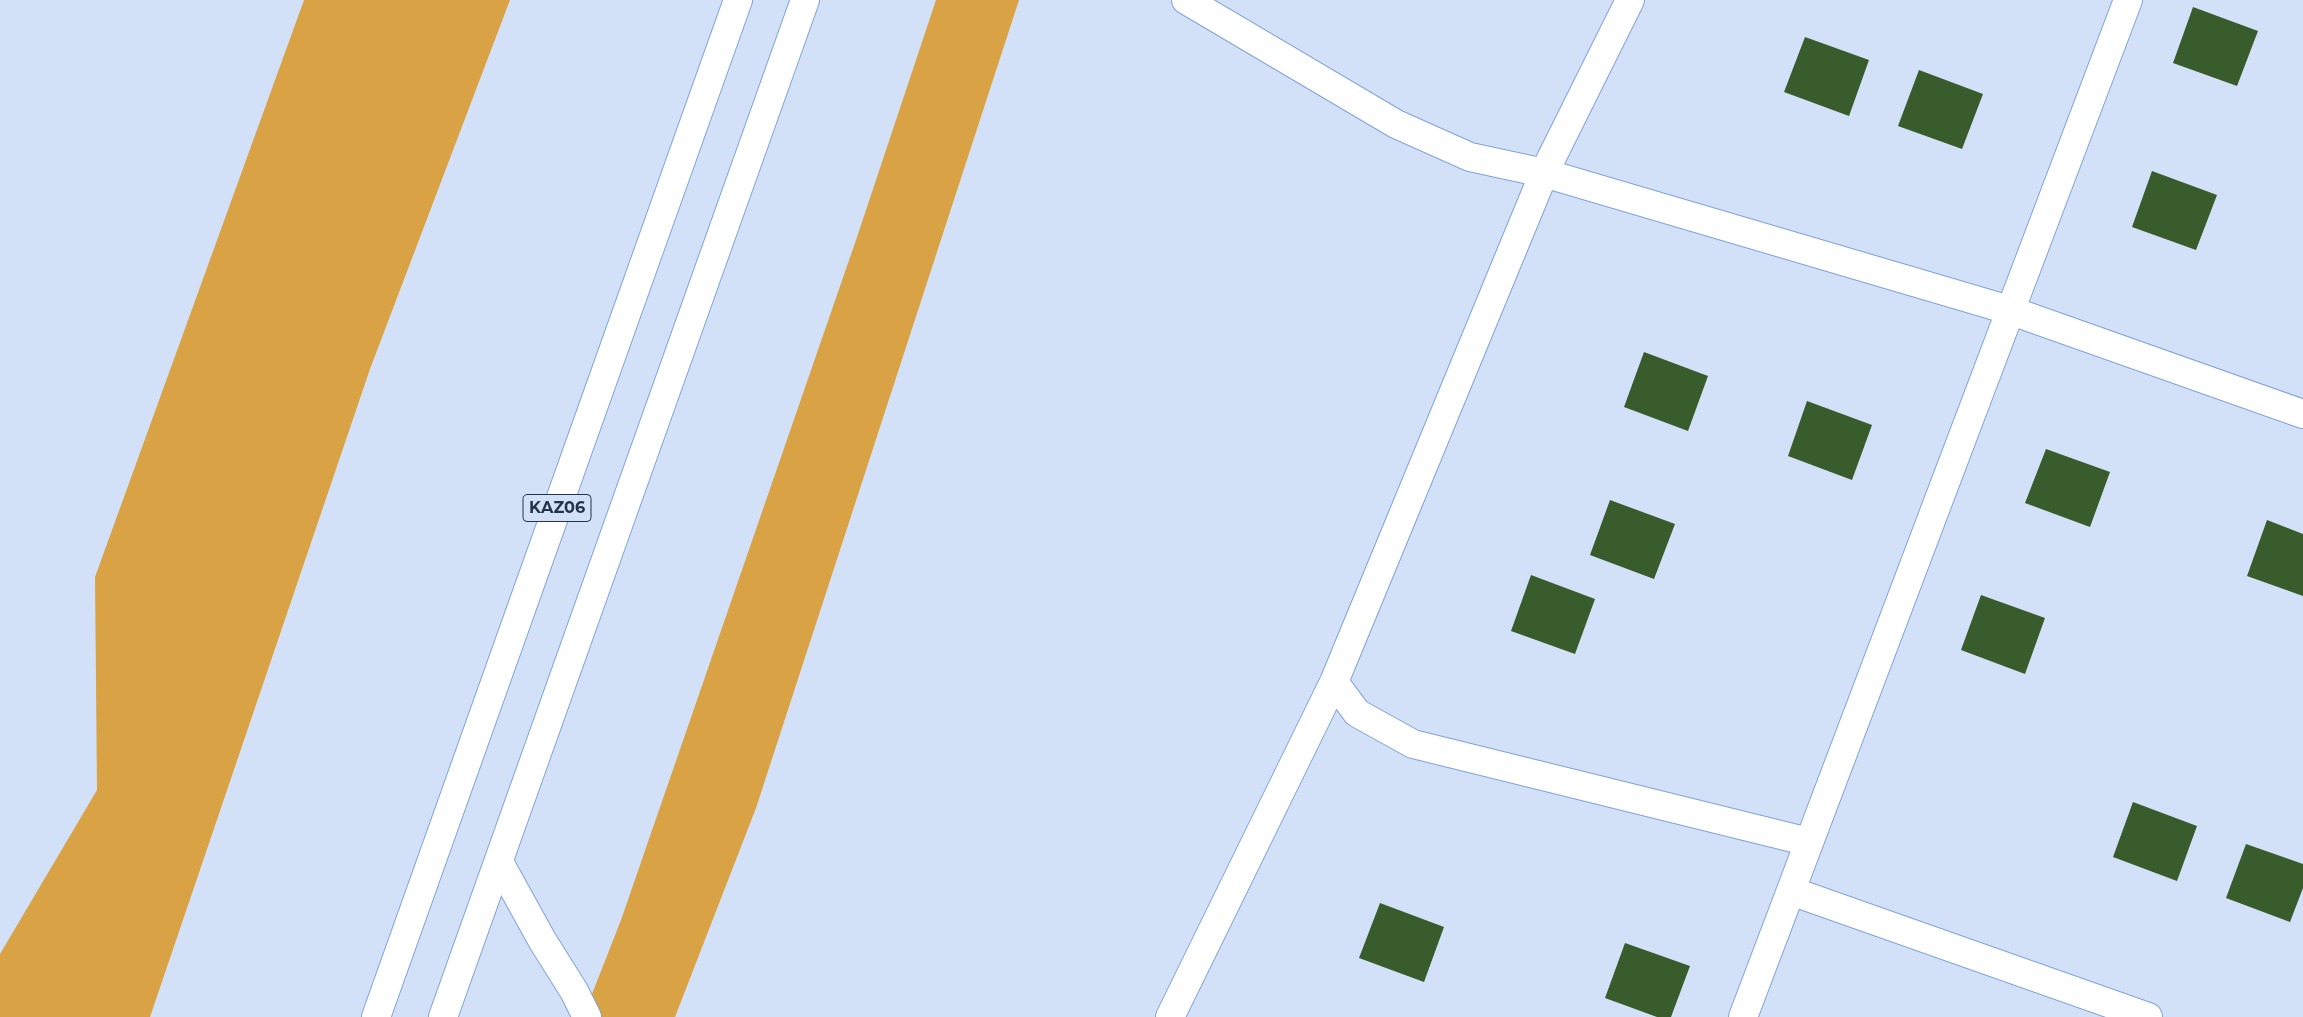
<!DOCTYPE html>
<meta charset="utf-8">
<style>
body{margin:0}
canvas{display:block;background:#d2e1f7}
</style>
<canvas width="2303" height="1017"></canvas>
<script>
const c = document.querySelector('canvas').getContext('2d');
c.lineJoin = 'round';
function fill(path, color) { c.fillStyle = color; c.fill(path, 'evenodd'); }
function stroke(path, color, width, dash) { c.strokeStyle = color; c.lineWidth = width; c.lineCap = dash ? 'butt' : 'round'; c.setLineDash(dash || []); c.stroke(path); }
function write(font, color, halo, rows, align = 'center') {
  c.font = font + ' Montserrat,sans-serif'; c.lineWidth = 5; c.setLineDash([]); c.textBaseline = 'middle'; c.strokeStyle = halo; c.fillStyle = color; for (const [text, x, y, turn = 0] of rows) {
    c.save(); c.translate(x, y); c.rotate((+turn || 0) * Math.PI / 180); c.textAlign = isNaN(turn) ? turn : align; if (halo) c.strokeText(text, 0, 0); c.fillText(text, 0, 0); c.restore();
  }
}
fill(new Path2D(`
 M304,0h206l-140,369 -220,648h-150v-63l97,-164 -2,-213z
 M936,0h83l-263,808 -81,209h-92l38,-97 236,-683z`), '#d9a345');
fill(new Path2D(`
 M2193,7l65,24 -21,55 -64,-23z
 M1805,37l64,23 -20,56 -65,-24z
 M1919,70l64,24 -21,55 -64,-23z
 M2152,171l65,24 -21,55 -64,-23z
 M1644,352l64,24 -20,55 -64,-24z
 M1807,401l65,24 -20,55 -64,-24z
 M2046,449l64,23 -20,55 -65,-24z
 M1610,500l65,24 -21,55 -64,-24z
 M2267,520l36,14v62l-56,-20z
 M1531,575l64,24 -20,55 -64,-23z
 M1981,595l64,23 -20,56 -64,-24z
 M2133,802l64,24 -20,55 -64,-24z
 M2246,844l57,20v24l-13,34 -64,-24z
 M1380,903l64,24 -20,55 -65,-24z
 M1625,943l65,23 -19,51h-14l-52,-19z`), '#385c2c');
const minor = new Path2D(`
 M1186,0l210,124 74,33 74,16 465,137 294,104
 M1334,682l23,31 56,31 396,98
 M499,862l43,78 32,51 13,26
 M1791,891l357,126
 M1170,1017l164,-335 210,-509 86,-173
 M1743,1017l385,-1017`);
const highway = new Path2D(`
 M376,1017l362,-1017
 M443,1017l362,-1017`);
stroke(minor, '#81a3d7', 30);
stroke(highway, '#81a3d7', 30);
stroke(minor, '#fff', 28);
stroke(highway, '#fff', 28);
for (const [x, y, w] of [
 [557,508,68]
]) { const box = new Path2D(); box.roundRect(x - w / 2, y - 13.5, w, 27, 4); c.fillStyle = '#d2e1f7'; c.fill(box); stroke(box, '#253348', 1); }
write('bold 16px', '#253348', null, [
 ["KАZ06",557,508]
]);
</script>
